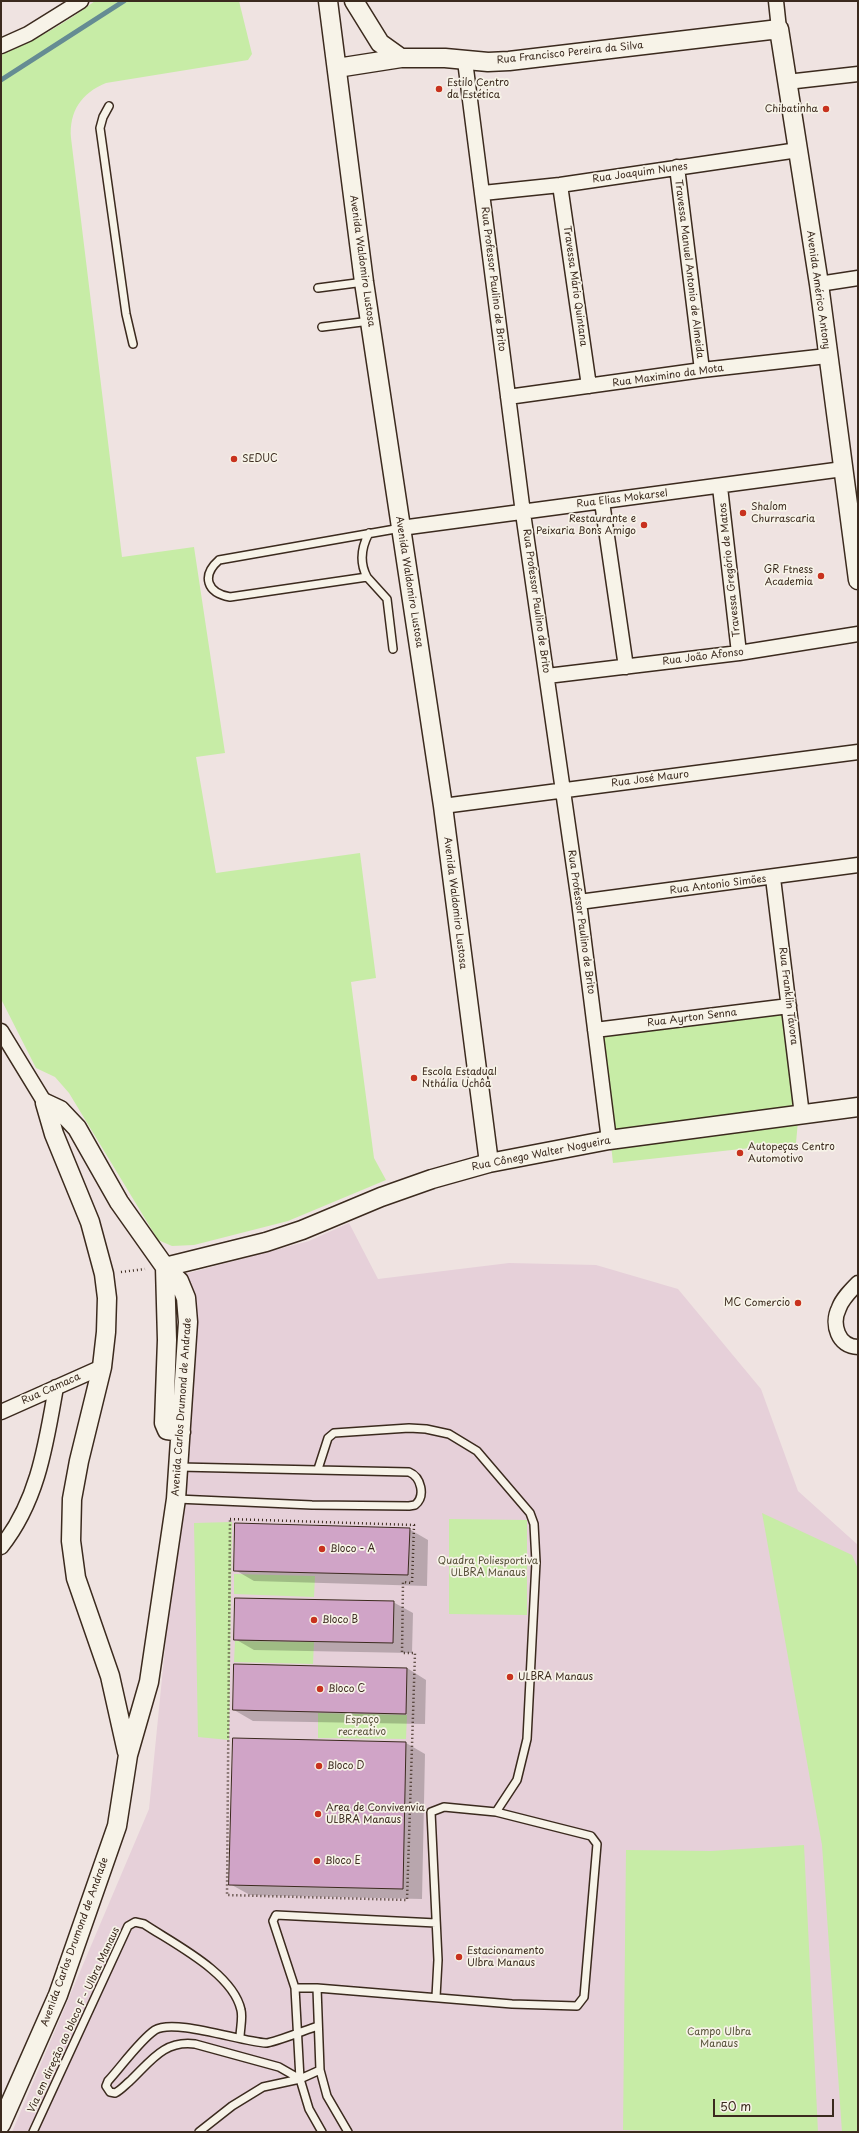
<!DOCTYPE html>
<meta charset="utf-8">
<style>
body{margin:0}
#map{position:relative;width:859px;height:2133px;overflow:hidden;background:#efe3e1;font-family:"Playpen Sans",sans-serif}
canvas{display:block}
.frame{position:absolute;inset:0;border:2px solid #3b2a1e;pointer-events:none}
.scale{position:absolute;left:713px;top:2099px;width:121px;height:18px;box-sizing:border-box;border:2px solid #3b2a1e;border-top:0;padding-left:5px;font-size:12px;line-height:14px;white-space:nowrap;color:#3b2a1e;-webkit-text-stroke:3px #f7f3e8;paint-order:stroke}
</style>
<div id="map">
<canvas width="859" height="2133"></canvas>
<div class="frame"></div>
<div class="scale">50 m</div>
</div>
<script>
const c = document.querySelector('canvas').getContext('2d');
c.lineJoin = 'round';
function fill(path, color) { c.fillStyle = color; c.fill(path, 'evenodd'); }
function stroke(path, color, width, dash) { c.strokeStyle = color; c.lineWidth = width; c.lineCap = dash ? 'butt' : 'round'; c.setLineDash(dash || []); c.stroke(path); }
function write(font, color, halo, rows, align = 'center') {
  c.font = font + ' "Playpen Sans",sans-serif'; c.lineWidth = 3.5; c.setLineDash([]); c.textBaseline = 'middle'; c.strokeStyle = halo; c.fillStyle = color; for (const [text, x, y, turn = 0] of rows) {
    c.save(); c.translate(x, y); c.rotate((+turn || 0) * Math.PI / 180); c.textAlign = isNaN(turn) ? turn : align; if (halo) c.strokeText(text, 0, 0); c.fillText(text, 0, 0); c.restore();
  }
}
fill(new Path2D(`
 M349,1223l29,56 131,-16 87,2 82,24 83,100 37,102 60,54v587h-846l137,-323 49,-493 -13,-42 124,-33z`), '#e6d0d9');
fill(new Path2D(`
 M95,1h144l13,53 -4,6 -142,23c-25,10 -37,29 -35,55l51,419 72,-10 31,206 -29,4 20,116 144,-20 16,125 -25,4 23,176 12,22 -98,41 -94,24 -22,1 -14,-6 -89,-147 -14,-16 -19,-9 -35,-69v-944c33,-14 65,-32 94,-54z
 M786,1011l12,110 -2,22 -183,20 -14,-129z
 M762,1513l90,42 6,14v563h-16l-20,-287z
 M449,1519l78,1v95l-78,-1z
 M232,1522l-3,218 -31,-3 -4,-214z
 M234,1574l81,2 -1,21 -80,-3z
 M235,1641l79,1 -1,22 -79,-2z
 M318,1713l89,2 -1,24 -88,-1z
 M804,1845l14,287h-126l-69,-2 3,-280 85,1z`), '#c7eca6');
fill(new Path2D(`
 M409,1529l19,11 -1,46 -173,-5 -19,-11z
 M393,1602l20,11 -1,40 -158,-3 -19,-11z
 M235,1665l172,3 19,12 -1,44 -172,-3 -19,-11z
 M406,1743l19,11 -3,145 -172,-4 -20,-11z`), '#0003');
stroke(new Path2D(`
 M1,80l123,-79`), '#658c93', 5);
const building = new Path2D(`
 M235,1523l175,5 -2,47 -174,-4z
 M235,1598l159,3 -1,42 -159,-3z
 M234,1664l173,4 -1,46 -173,-4z
 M233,1738l173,4 -3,147 -174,-4z`);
fill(building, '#d0a4c7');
stroke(building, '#3b2a1e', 1);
const service = new Path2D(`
 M109,106l-6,11 -3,11 26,186 7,30
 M318,288l46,-6
 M322,327l48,-6
 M367,577c-8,-15 -6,-29 2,-44
 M393,649l-6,-50 -20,-22 -137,20c-23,-4 -29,-21 -11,-37l182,-32
 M318,1469l10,-31 6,-5 75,-5 17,1 23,5 28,17 53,62 4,11 2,38 -9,177 -10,41 -21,32
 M177,1499l135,6 97,1 6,-1c11,-9 6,-28 -6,-33l-230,-5
 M295,1988h22l195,16 65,2 7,-9 13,-153 -6,-8 -95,-24 -52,-5 -13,5 7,148 -2,37
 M317,1988l3,82 7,26 21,36
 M318,2026c-10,3 -45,17 -52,17 -24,-1 -92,-25 -111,-13 -15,10 -34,37 -47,51l-2,5 4,6 5,1c6,-3 10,-8 15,-12 21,-20 34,-41 65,-37l84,23 21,12 9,30 13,23
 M300,2079l-5,-91 -22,-67 3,-6 160,8
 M33,2132l95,-206 7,-4 9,2c30,20 89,49 97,86 2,8 -1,19 -1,28
 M199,2132l33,-26 31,-19 37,-8 20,-9`);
const minor = new Path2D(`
 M776,1l3,28
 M1,46l27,-12 53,-33
 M465,61l58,452 56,389 30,238
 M787,82l71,-8
 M677,167l25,203
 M560,185l29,201
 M483,193l77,-8 238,-35
 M819,284l39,-6
 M508,397l194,-27 125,-14
 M720,487l19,166
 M602,502l24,165
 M401,528l442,-59
 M547,676l192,-23 119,-19
 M443,806l415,-54
 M773,878l29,237
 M579,902l279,-37
 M595,1030l194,-24
 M1,1031l44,72
 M858,1283c-7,7 -16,16 -19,25 -8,16 -1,39 19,39
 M1,1412l101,-45
 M1,1547c37,-46 45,-103 55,-160`);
const tertiary = new Path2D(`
 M328,1l36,281 79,524 46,357
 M354,1l26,42 21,15
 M337,68l64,-10h44l43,4 21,-1 270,-32 40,255 39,296
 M45,1103l9,31 36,88 14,52 3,24 -1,34 -4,35 -23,94 -7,38 -1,42 5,37 34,98 17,76
 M181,1432l-14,-2 -3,-7 3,-83 -2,-73 101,-25 36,-12 79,-33 51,-18 57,-16 120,-23 249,-33
 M1,2124l57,-129 59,-169 11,-71 21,-73 27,-183 12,-177 -2,-24 -7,-17 -14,-14 -46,-65 -42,-74 -17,-18 -15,-7`);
stroke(service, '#3b2a1e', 10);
stroke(minor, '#3b2a1e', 17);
stroke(tertiary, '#3b2a1e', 21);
stroke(new Path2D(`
 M121,1272l24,-3
 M230,1519l184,6 -2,58 -9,-1 -1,71h13l-8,247 -180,-5z`), '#3b2a1e', 2.5, [1, 3]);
stroke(service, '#f7f3e8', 7);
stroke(minor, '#f7f3e8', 14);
stroke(tertiary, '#f7f3e8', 18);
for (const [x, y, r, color] of [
 [439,89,4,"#c8321e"],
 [826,109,4,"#c8321e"],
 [234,459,4,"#c8321e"],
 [743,513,4,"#c8321e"],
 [644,525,4,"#c8321e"],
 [821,576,4,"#c8321e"],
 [414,1078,4,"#c8321e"],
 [740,1153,4,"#c8321e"],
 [798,1303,4,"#c8321e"],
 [322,1549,4,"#c8321e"],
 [314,1620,4,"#c8321e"],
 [510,1677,4,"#c8321e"],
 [320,1689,4,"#c8321e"],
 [319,1766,4,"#c8321e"],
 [318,1814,4,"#c8321e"],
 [317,1861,4,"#c8321e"],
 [459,1957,4,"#c8321e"]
]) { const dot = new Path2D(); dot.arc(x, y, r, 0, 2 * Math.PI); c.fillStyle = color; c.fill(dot); stroke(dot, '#f7f3e8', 1.5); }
write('10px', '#3b2a1e', '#f7f3e8', [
 ["Rua Francisco Pereira da Silva",570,53,-6],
 ["Rua Joaquim Nunes",640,173,-8],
 ["Avenida Waldomiro Lustosa",362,261,82],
 ["Travessa Manuel Antonio de Almeida",689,269,83],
 ["Rua Professor Paulino de Brito",493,279,83],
 ["Travessa Mário Quintana",575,286,82],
 ["Avenida Américo Antony",818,290,82],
 ["Rua Maximino da Mota",668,376,-8],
 ["Rua Elias Mokarsel",622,499,-7],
 ["Travessa Gregório de Matos",730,570,-96],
 ["Avenida Waldomiro Lustosa",409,582,81],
 ["Rua Professor Paulino de Brito",536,601,82],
 ["Rua João Afonso",703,657,-7],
 ["Rua José Mauro",650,779,-7],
 ["Rua Antonio Simões",718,885,-7],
 ["Avenida Waldomiro Lustosa",455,903,83],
 ["Rua Professor Paulino de Brito",581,922,82],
 ["Rua Franklin Távora",788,996,83],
 ["Rua Ayrton Senna",692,1018,-7],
 ["Rua Cônego Walter Nogueira",541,1154,-11],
 ["Rua Camaca",51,1389,-24],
 ["Avenida Carlos Drumond de Andrade",182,1407,-86],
 ["Avenida Carlos Drumond de Andrade",75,1942,-70],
 ["Via em direção ao bloco F - Ulbra Manaus",74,2020,-65]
]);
write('10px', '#3b2a1e', '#f7f3e8', [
 ["Estilo Centro",447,83],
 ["da Estética",447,95],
 ["Chibatinha",818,109,"right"],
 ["SEDUC",242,459],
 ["Shalom",751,507],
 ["Churrascaria",751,519],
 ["Restaurante e",636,519,"right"],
 ["Peixaria Bons Amigo",636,531,"right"],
 ["GR Ftness",813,570,"right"],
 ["Academia",813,582,"right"],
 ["Escola Estadual",422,1072],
 ["Nthália Uchôa",422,1084],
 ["Autopeças Centro",748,1147],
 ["Automotivo",748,1159],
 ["MC Comercio",790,1303,"right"],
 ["Bloco - A",330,1549],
 ["Bloco B",322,1620],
 ["ULBRA Manaus",518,1677],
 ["Bloco C",328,1689],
 ["Bloco D",327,1766],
 ["Area de Convivenvia",326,1808],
 ["ULBRA Manaus",326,1820],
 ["Bloco E",325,1861],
 ["Estacionamento",467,1951],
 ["Ulbra Manaus",467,1963]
], 'left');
write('10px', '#575139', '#f7f3e8', [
 ["Quadra Poliesportiva",488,1561],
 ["ULBRA Manaus",488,1573],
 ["Espaço",362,1720],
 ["recreativo",362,1732],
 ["Campo Ulbra",719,2032],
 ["Manaus",719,2044]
]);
</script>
